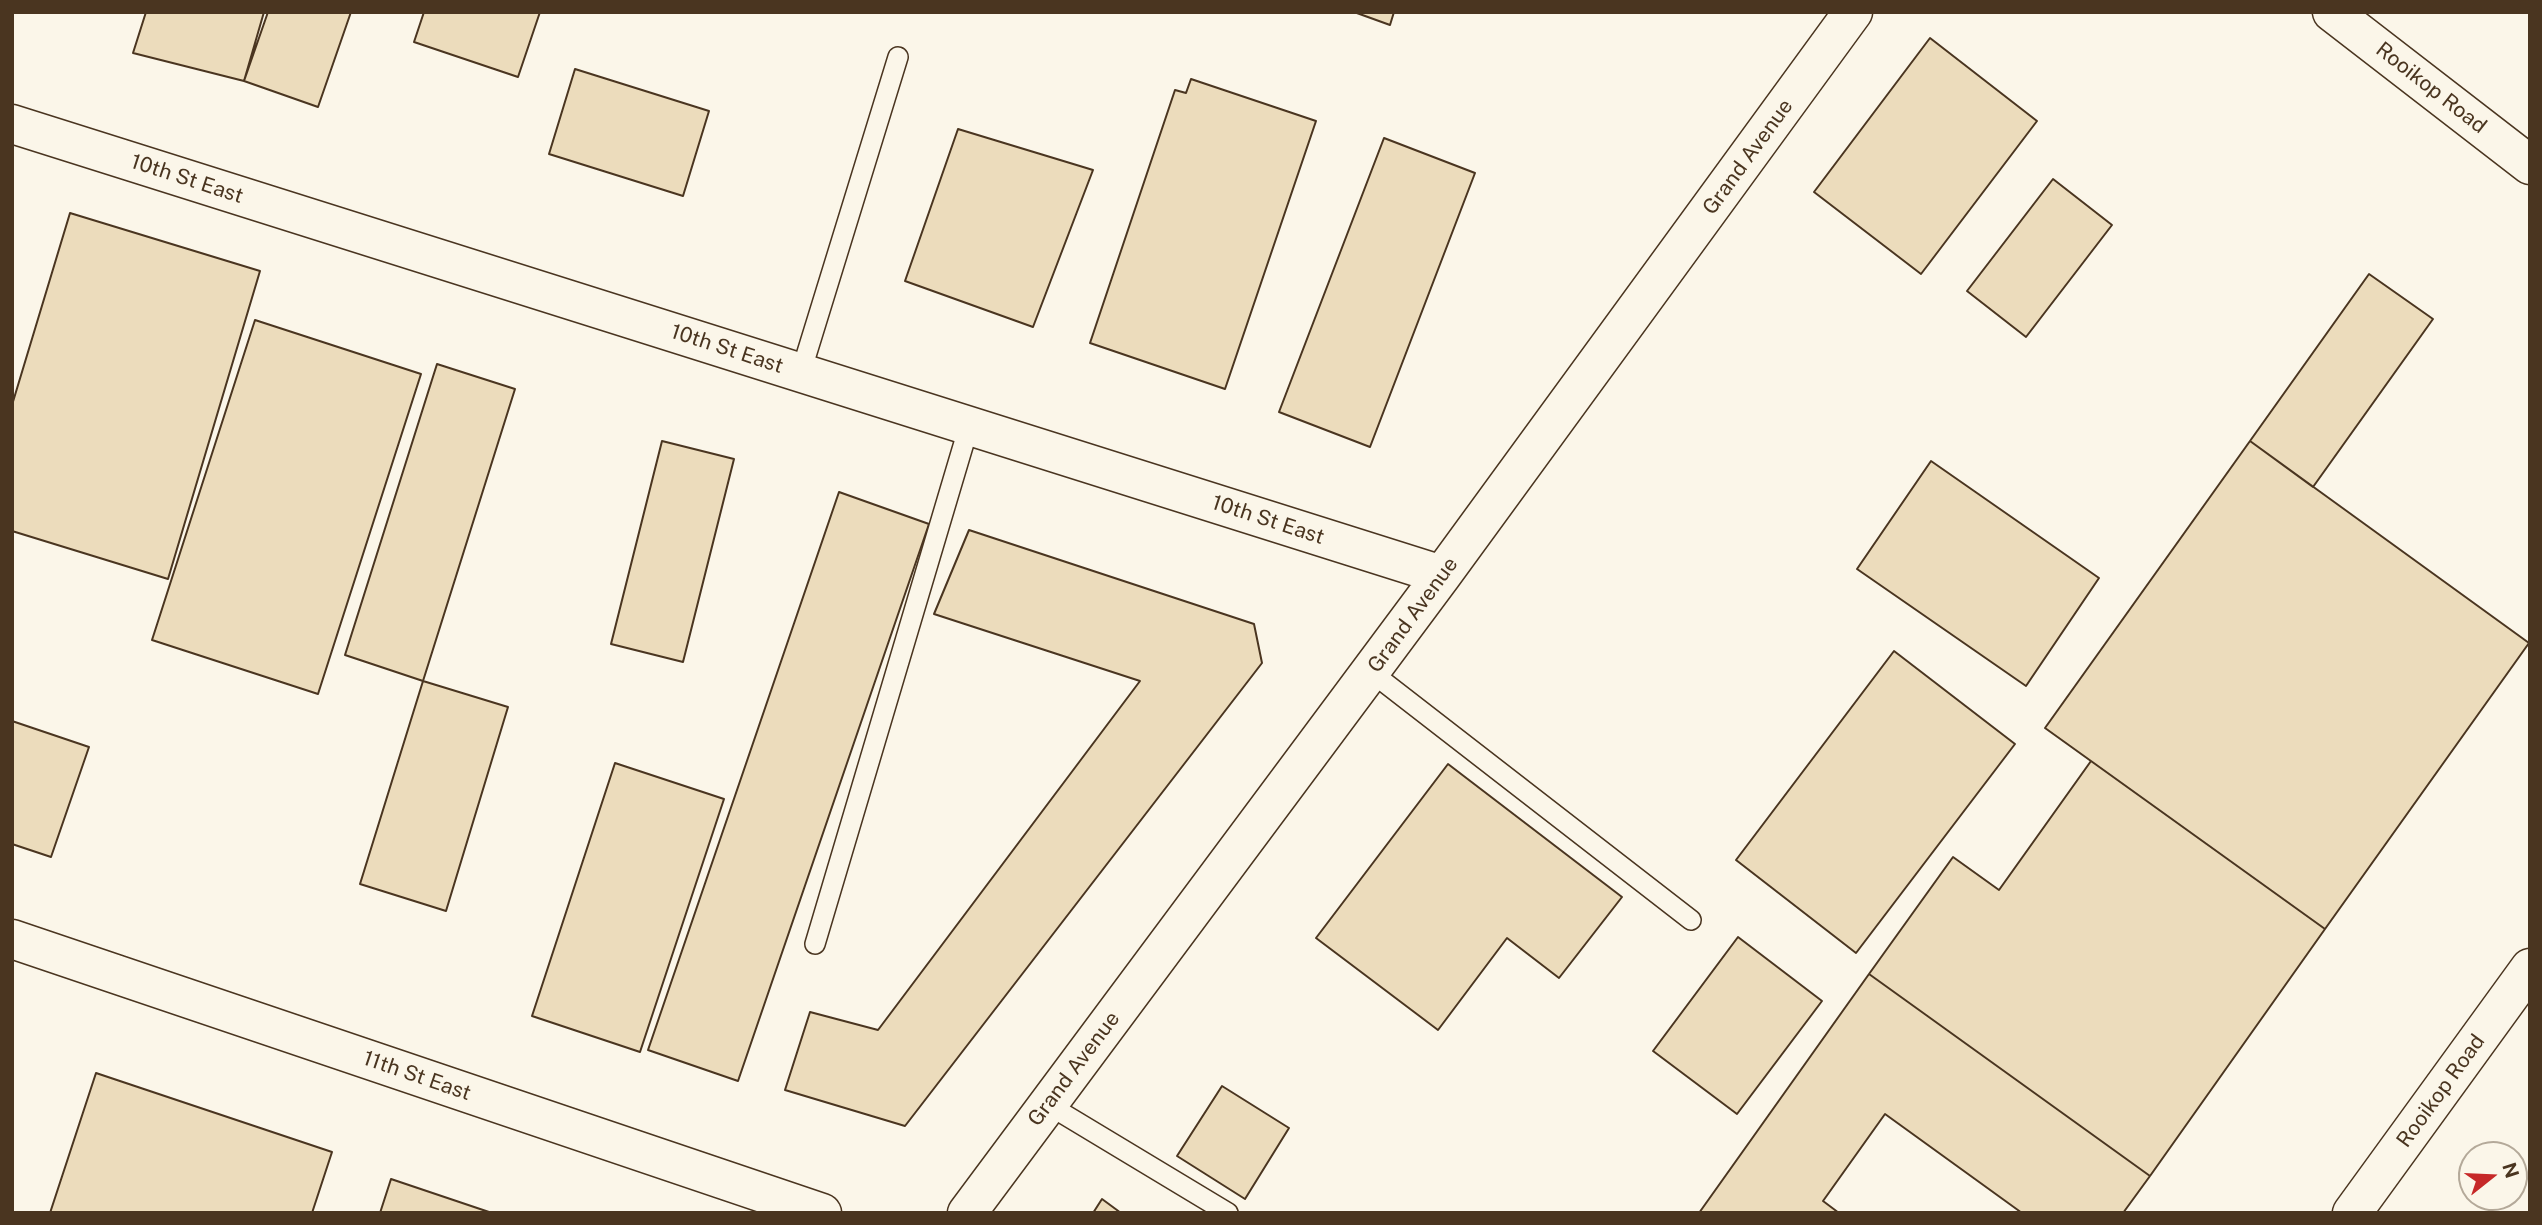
<!DOCTYPE html>
<style>
body{margin:0}
#map{position:relative;width:2542px;height:1225px;overflow:hidden;background:#fbf6e9;font-family:"Public Sans",sans-serif}
canvas{display:block}
.frame{position:absolute;inset:0;border:14px solid #4a3520;pointer-events:none}
.north{position:absolute;left:2458px;top:1141px;width:70px;height:70px;box-sizing:border-box;background:#fbf6e9;border:2px solid #b4a999;border-radius:50%;rotate:72deg;font-size:19px;font-weight:700;line-height:28px;text-align:center;color:#4a3520}
.north::after{content:'';display:block;margin:auto;width:24px;height:32px;background:#c62828;clip-path:polygon(50% 0,100% 100%,50% 72%,0 100%)}
</style>
<div id="map">
<canvas width="2542" height="1225"></canvas>
<div class="frame"></div>
<div class="north">N</div>
</div>
<script>
const c = document.querySelector('canvas').getContext('2d');
c.lineJoin = 'round';
function fill(path, color) { c.fillStyle = color; c.fill(path, 'evenodd'); }
function stroke(path, color, width, dash) { c.strokeStyle = color; c.lineWidth = width; c.lineCap = dash ? 'butt' : 'round'; c.setLineDash(dash || []); c.stroke(path); }
function write(font, color, halo, rows, align = 'center') {
  c.font = font + ' "Public Sans",sans-serif'; c.lineWidth = 5; c.setLineDash([]); c.textBaseline = 'middle'; c.strokeStyle = halo; c.fillStyle = color; for (const [text, x, y, turn = 0] of rows) {
    c.save(); c.translate(x, y); c.rotate((+turn || 0) * Math.PI / 180); c.textAlign = isNaN(turn) ? turn : align; if (halo) c.strokeText(text, 0, 0); c.fillText(text, 0, 0); c.restore();
  }
}
const building = new Path2D(`
 M146,12h118l-20,69 -111,-28z
 M268,12h83l-33,95 -74,-26z
 M424,12h116l-22,65 -104,-35z
 M1354,12h40l-4,13z
 M1930,38l107,83 -116,153 -107,-82z
 M575,69l134,42 -26,85 -134,-42z
 M1191,79l125,42 -91,268 -135,-46 85,-253 11,3z
 M958,129l135,41 -60,157 -128,-46z
 M1384,138l91,35 -105,274 -91,-35z
 M2053,179l59,46 -86,112 -59,-46z
 M70,213l190,58 -92,308 -156,-48v-126z
 M2369,274l64,45 -120,168 -63,-46z
 M255,320l166,54 -103,320 -166,-54z
 M437,364l78,25 -92,292 -78,-26z
 M662,441l72,18 -51,203 -72,-18z
 M2250,441l279,202 -204,286 -280,-201z
 M1931,461l168,117 -73,108 -169,-117z
 M839,492l90,32 -191,557 -90,-31z
 M969,530l285,94 8,39 -357,463 -120,-36 25,-78 68,18 262,-349 -206,-67z
 M1894,651l121,93 -159,209 -120,-93z
 M423,681l85,26 -62,204 -86,-27z
 M12,721l77,26 -38,110 -39,-13z
 M2091,761l234,168 -175,247 -281,-202 84,-117 46,33z
 M615,763l109,36 -84,253 -108,-36z
 M1448,764l174,133 -63,81 -52,-40 -69,92 -122,-92z
 M1738,937l84,64 -85,113 -84,-63z
 M1869,974l281,202 -27,37h-101l-137,-99 -62,87 16,12h-140z
 M96,1073l236,79 -20,61h-262z
 M1222,1086l67,42 -44,71 -68,-43z
 M391,1179l101,34h-112z
 M1102,1199l19,14h-28z`);
fill(building, '#ecdcbc');
stroke(building, '#4a3520', 2);
const lane = new Path2D(`
 M801,372l97,-315
 M1371,672l320,248
 M815,944l154,-518
 M1047,1104l181,109`);
const street = new Path2D(`
 M2332,12l198,153
 M12,124l1430,451
 M12,939l810,274
 M967,1213l475,-638 411,-563
 M2352,1213l178,-245`);
stroke(lane, '#4a3520', 22);
stroke(street, '#4a3520', 41);
stroke(lane, '#fbf6e9', 19);
stroke(street, '#fbf6e9', 38);
write('21px', '#4a3520', '#fbf6e9', [
 ["Rooikop Road",2431,88,38],
 ["Grand Avenue",1748,157,-54],
 ["10th St East",187,179,18],
 ["10th St East",727,349,18],
 ["10th St East",1268,520,18],
 ["Grand Avenue",1413,615,-54],
 ["Grand Avenue",1074,1069,-53],
 ["11th St East",417,1076,19],
 ["Rooikop Road",2441,1091,-54]
]);
</script>
